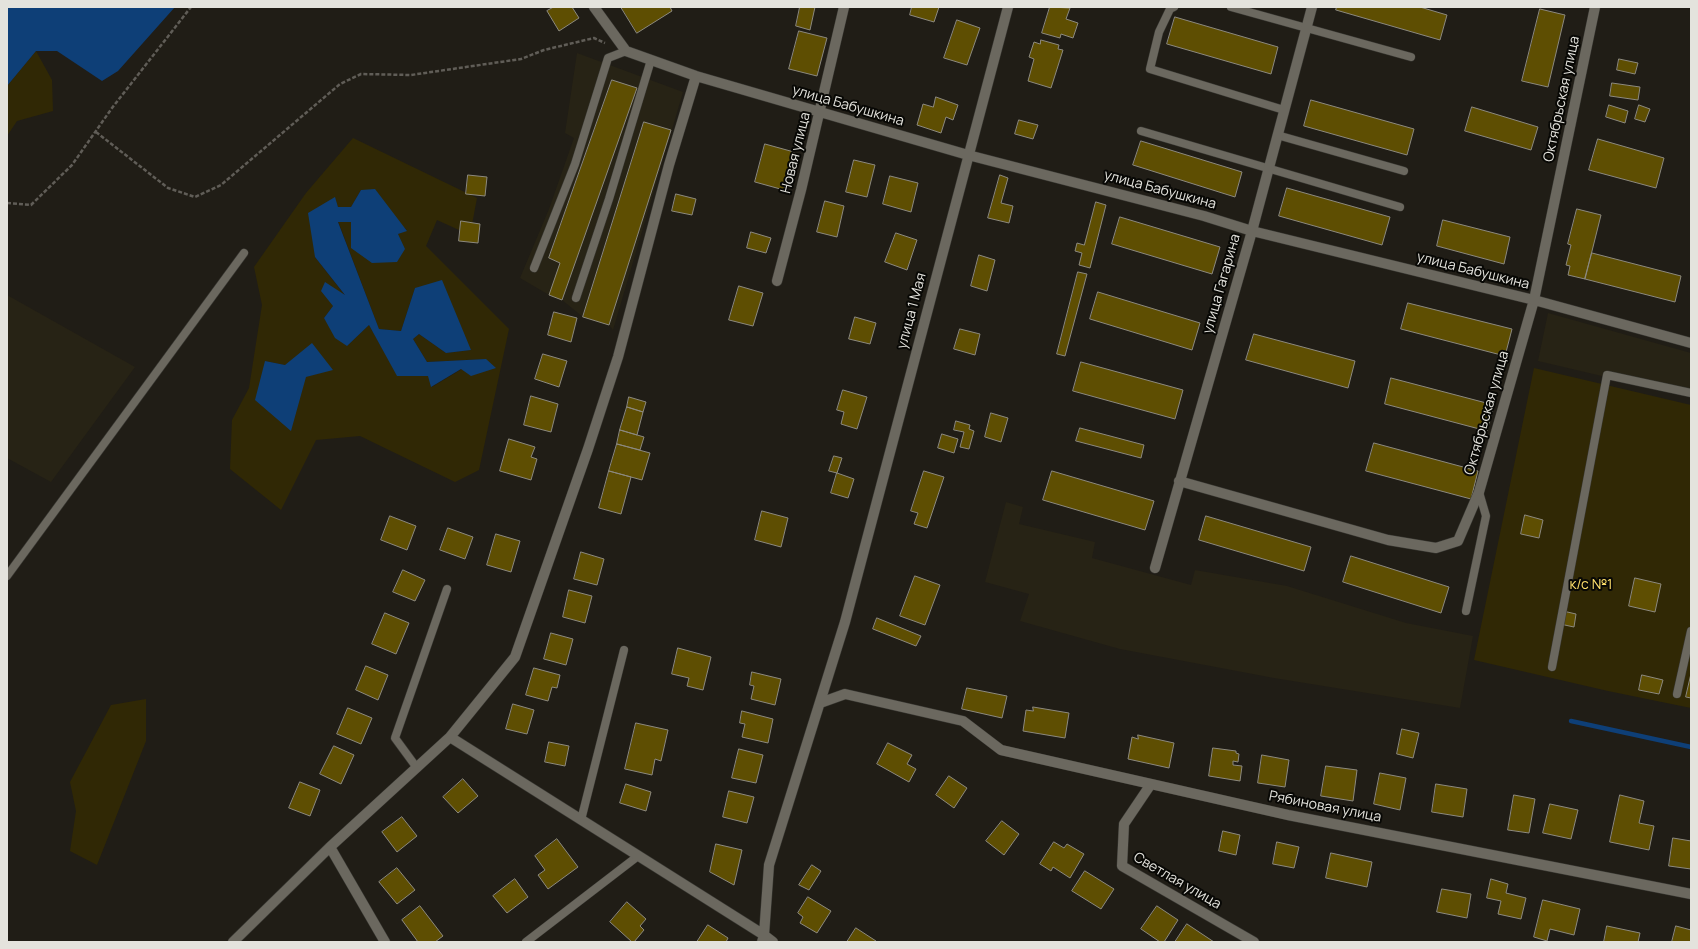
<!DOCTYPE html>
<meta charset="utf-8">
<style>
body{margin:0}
#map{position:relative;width:1698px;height:949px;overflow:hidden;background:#201d16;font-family:Manrope,sans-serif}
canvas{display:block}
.frame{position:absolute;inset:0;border:8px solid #e4e3dd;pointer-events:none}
</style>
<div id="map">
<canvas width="1698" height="949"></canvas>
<div class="frame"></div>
</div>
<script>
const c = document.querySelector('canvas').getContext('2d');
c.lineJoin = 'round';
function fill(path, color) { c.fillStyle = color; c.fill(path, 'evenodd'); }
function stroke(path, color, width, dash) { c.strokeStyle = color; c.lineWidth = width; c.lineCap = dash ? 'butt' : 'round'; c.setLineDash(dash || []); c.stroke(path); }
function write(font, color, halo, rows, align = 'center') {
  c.font = font + ' Manrope,sans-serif'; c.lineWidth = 4; c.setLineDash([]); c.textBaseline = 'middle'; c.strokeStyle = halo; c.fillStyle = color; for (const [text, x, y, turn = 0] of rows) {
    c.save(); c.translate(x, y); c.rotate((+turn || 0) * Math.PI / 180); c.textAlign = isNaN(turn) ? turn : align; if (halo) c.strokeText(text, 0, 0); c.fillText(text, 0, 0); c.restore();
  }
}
fill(new Path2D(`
 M577,53l106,39 -70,238 -4,-5 -26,-8 -21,-17 -13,-5 -29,-17 29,-69 25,-71 -9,-5z
 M7,295l128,72 -84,115 -44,-24z
 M1548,313l143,40v44l-153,-36z
 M1006,502l17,5 -4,17 76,18 -3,16 99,27 4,-15 92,16 119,37 67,13 -13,72 -186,-30 -154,-29 -100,-28 9,-27 -44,-12z`), '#272315');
fill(new Path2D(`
 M36,51l16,29 1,31 -36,10 -10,15v-50z
 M353,138l124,60 -7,37 -33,-15 -11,26 83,83 -30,141 -24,12 -95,-46 -44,4 -35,70 -51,-41 2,-49 17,-32 13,-83 -8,-38 52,-74zM361,190l46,40 -9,4 -47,-12 -13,-1 41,108 22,2 14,-43 56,62 -25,3 -27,-19 -6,5 14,23 59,-3 -24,10 -30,18 -3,-11h-31l-29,-51 -22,21 -23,-28 9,-12 13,-9 -31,-40 20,-59 3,9h13zM265,361l20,4 48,4 -28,8z
 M1534,368l157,37v303l-83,-17 -134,-31z
 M146,699v42l-49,124 -27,-14 6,-40 -6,-29 41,-77z`), '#302805');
fill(new Path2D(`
 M7,7h168l-57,64 -16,10 -45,-30h-21l-29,35z
 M375,189l32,42 -9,3 7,15 -8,13 -25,1 -21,-15v-26h-13l41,107 22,2 14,-43 27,-8 29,70 -25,3 -27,-19 -6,5 14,23 59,-3 10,9 -25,8 -10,-7 -30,18 -3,-11h-31l-28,-51 -22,21 -12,-8 -11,-20 9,-12 -12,-15 4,-9 20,13 -30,-38 -7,-44 27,-16 3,10h13l10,-17z
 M312,343l21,27 -27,7 -15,54 -36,-31 10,-39 20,4z`), '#0e3f77');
stroke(new Path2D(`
 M1571,721l120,26`), '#0e3f77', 4.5);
const building = new Path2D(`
 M554,7h18l7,11 -20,13 -12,-20z
 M621,7h49l2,4 -35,22z
 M800,7h15l-5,23 -14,-4z
 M912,7h27l-5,15 -24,-7z
 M1050,7l20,1 -4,11 12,4 -5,15 -12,-4 -1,4 -18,-5z
 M1337,7h83l27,8 -7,25 -104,-30z
 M1540,9l25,6 -17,72 -26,-6z
 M1175,17l103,30 -7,27 -104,-30z
 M957,20l23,8 -13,37 -23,-7z
 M799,31l28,7 -10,38 -28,-7z
 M1041,40l18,5 -1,4 5,1 -12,38 -23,-7 6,-22 -5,-2 5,-15 6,2z
 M1619,59l19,4 -3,11 -18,-4z
 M612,80l25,8 -75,212 -13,-5 11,-32 -11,-5z
 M1612,83l28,4 -2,13 -28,-4z
 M936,97l22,8 -5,15 -7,-3 -5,16 -24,-8 6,-21 10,3z
 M1311,100l103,29 -7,26 -103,-29z
 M1609,105l19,6 -3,12 -19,-6z
 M1639,105l11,4 -5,13 -10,-3z
 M1472,107l66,20 -7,23 -66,-19z
 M1019,120l19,5 -5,14 -18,-5z
 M644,122l27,8 -62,195 -26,-8z
 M1598,139l66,19 -8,30 -67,-18z
 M1141,141l101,31 -7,25 -102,-32z
 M765,144l29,8 -10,38 -29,-8z
 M854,160l21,5 -8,32 -21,-5z
 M468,175l19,2 -2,19 -19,-2z
 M1000,175l8,3 -7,25 12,3 -4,17 -21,-5z
 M890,176l28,7 -7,29 -28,-8z
 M1287,188l103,29 -8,28 -103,-29z
 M676,194l20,5 -4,16 -20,-4z
 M825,201l19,5 -7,31 -20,-5z
 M1096,202l10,3 -16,63 -11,-3 3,-12 -7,-2 2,-8 7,2z
 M1577,209l24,6 -16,64 -17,-4 2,-9 -4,-1 5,-20 -3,-1z
 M1120,217l100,30 -8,27 -100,-30z
 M1443,220l67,17 -6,27 -67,-18z
 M461,221l19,3 -2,19 -19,-2z
 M751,232l20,6 -5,15 -19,-5z
 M896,233l21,7 -10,30 -22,-8z
 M1592,253l89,23 -6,26 -90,-23z
 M979,255l16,5 -8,31 -16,-5z
 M1078,272l9,2 -22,82 -8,-2z
 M739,286l24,7 -10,33 -24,-6z
 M1098,292l102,31 -8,27 -102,-31z
 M1408,303l104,26 -7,27 -104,-27z
 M554,312l23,6 -6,24 -23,-7z
 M855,317l21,6 -6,21 -21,-5z
 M960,329l20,5 -5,21 -21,-6z
 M1254,334l101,27 -7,27 -102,-28z
 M543,354l24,7 -8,26 -24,-8z
 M1081,362l102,28 -8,29 -102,-28z
 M1391,378l103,27 -7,26 -102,-27z
 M843,390l24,7 -10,32 -16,-5 3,-12 -7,-2z
 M531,396l27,8 -7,28 -27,-7z
 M629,397l17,5 -3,10 -16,-5z
 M627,407l16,5 -6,23 -17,-5z
 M991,413l17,5 -7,24 -16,-5z
 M956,421l14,4 -1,4 5,2 -5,18 -9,-2 4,-15 -10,-2z
 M1080,428l64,17 -3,13 -65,-17z
 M620,430l24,7 -4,13 -23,-6z
 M942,434l16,5 -4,14 -16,-5z
 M509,439l26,8 -4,10 6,2 -6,21 -31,-9z
 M1374,443l104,28 -7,28 -105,-28z
 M617,444l33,9 -8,27 -33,-9z
 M834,456l8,2 -5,15 -8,-2z
 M609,471l22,6 -10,37 -22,-6z
 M924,471l20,6 -17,51 -13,-4 4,-11 -7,-2z
 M1052,471l102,30 -9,29 -102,-30z
 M837,473l17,6 -6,19 -17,-5z
 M762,511l26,7 -7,29 -26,-7z
 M1525,515l18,5 -4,18 -18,-4z
 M390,516l26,10 -9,24 -26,-10z
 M1206,516l105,31 -7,24 -105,-31z
 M448,528l25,9 -8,22 -25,-9z
 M496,534l24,7 -9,31 -24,-7z
 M581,552l23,7 -7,26 -23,-6z
 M1351,556l98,31 -8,26 -98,-31z
 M403,570l22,10 -10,21 -22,-9z
 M915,576l25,9 -15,40 -25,-9z
 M1635,578l26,6 -6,28 -26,-6z
 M569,590l23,6 -7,27 -22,-6z
 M1563,611l13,3 -2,13 -14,-3z
 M385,613l24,10 -13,31 -24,-10z
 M877,618l44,18 -5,10 -43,-17z
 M551,633l22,6 -7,26 -22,-6z
 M678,648l33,9 -8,33 -16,-4 2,-8 -17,-4z
 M366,666l22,9 -10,25 -22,-10z
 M534,668l26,7 -3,13 -5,-1 -4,14 -22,-6z
 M752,672l29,7 -6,26 -24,-6 3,-13 -4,-1z
 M1691,674v24l-5,-1z
 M1642,675l21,5 -4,14 -20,-4z
 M967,688l40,8 -5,22 -40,-9z
 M513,704l21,6 -7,24 -21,-5z
 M1033,707l36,6 -4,25 -42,-7 3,-21 7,1z
 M348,708l24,10 -11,26 -24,-10z
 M742,711l31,8 -5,24 -26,-6 3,-13 -5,-1z
 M636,723l32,7 -7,31 -6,-2 -3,16 -27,-6z
 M1402,729l17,4 -6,25 -16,-4z
 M1138,735l36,8 -5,25 -41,-9 4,-22 6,2z
 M549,742l20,4 -4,20 -20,-4z
 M888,743l24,12 -5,9 9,5 -7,13 -32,-18z
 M334,746l20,9 -13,29 -21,-10z
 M1213,748l23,3v2l3,1 -1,8 -5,-1v4l9,1 -2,15 -31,-5z
 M739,749l24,6 -7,28 -24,-5z
 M1262,755l27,5 -4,27 -27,-4z
 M1326,766l31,4 -4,31 -32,-5z
 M1380,773l26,5 -6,32 -26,-6z
 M949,776l18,12 -13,20 -18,-13z
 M463,779l15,17 -20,17 -15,-16z
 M300,782l20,8 -10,26 -21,-8z
 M626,784l25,8 -5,19 -26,-8z
 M1436,784l31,5 -4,28 -31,-5z
 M729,791l25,6 -7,26 -24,-6z
 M1514,795l21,4 -6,34 -21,-3z
 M1620,795l24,6 -5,22 15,3 -5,24 -39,-8z
 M1550,804l28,6 -7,29 -28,-6z
 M402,817l15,19 -20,16 -15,-20z
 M1002,821l17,13 -15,21 -18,-14z
 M1223,831l17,4 -4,20 -17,-4z
 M1673,838l18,3v28l-22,-3z
 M557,839l21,28 -30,22 -10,-14 7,-5 -10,-14z
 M1054,842l10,6 3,-4 17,10 -14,24 -17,-11 -2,4 -11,-7z
 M1277,842l22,5 -5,21 -21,-4z
 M716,844l26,6 -8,35 -24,-13z
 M1331,853l41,9 -5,25 -41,-9z
 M812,865l9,6 -12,19 -10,-5z
 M397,868l18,22 -18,14 -18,-22z
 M1085,871l29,18 -13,20 -29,-18z
 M515,879l13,18 -21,16 -14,-17z
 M1491,879l17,5 -2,9 20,5 -5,21 -23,-5 3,-13 -14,-3z
 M1442,889l29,5 -4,24 -30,-6z
 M808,897l23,14 -14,22 -17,-10 3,-6 -5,-4z
 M1543,900l37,9 -6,26 -24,-6 -3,12 -13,-4z
 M627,902l19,17 -6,7 4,4 -10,12h-2l-22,-20z
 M420,906l23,30 -8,6h-17l-16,-22z
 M1157,906l21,14 -14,22h-4l-19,-13z
 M1187,924l27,18h-39z
 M708,925l20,13 -2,4h-29z
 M1607,926l33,7 -2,9h-34z
 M1676,926l15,4v12h-19z
 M856,928l20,13 -1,1h-28z`);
fill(building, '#5e4e02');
stroke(building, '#8c897f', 1);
const lane = new Path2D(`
 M1174,7l-4,2 -11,23 -9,37 134,41
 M1231,7l180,50
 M1141,131l259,76
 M1277,135l127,36
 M534,268l41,-104 33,-106 18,-7
 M576,298l33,-99 42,-139
 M7,576l237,-323
 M1466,611l20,-95 -7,-24
 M1552,667l55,-292 84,18
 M1677,694l14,-63
 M417,768l-22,-30 52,-149
 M581,820l43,-170
 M526,942l112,-86`);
const street = new Path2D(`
 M594,7l32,44 70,25 272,79 236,61 48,15 282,69 157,43
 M777,281l24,-91 43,-183
 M1179,481l209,59 48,8 22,-7 21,-49 55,-192
 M1155,568l97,-337 60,-224
 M820,703l25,-9 118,27 38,29 287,65 403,79
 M450,737l314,198 9,7
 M1151,784l-27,40 -2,42 132,76
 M330,847l55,95
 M233,942l97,-95 120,-110 65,-80 73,-208 30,-92 51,-192 27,-89
 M762,942l2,-7 5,-70 76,-243 163,-615`);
const secondary = new Path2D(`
 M1534,300l61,-293`);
stroke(lane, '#393833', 9);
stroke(street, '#393833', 11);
stroke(secondary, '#393833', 11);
stroke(new Path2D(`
 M96,132l72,56 27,9 26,-12 119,-101 21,-10 50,1 110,-16 23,-9 50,-12 11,5
 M7,203l24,2 41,-40 40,-57 79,-101`), '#605d57', 2.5, [4, 2]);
stroke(lane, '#6b685f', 8);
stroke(street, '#6b685f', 10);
stroke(secondary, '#6b685f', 10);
write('14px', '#e4e3dd', '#080805', [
 ["Октябрьская улица",1562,99,-78],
 ["улица Бабушкина",848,106,16],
 ["Новая улица",796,153,-76],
 ["улица Бабушкина",1160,190,15],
 ["улица Бабушкина",1473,271,14],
 ["улица Гагарина",1222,284,-74],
 ["улица 1 Мая",912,311,-75],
 ["Октябрьская улица",1487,413,-74],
 ["Рябиновая улица",1325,807,11],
 ["Светлая улица",1177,881,30]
]);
write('14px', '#fdde6a', '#080805', [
 ["к/с №1",1591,585]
]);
</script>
